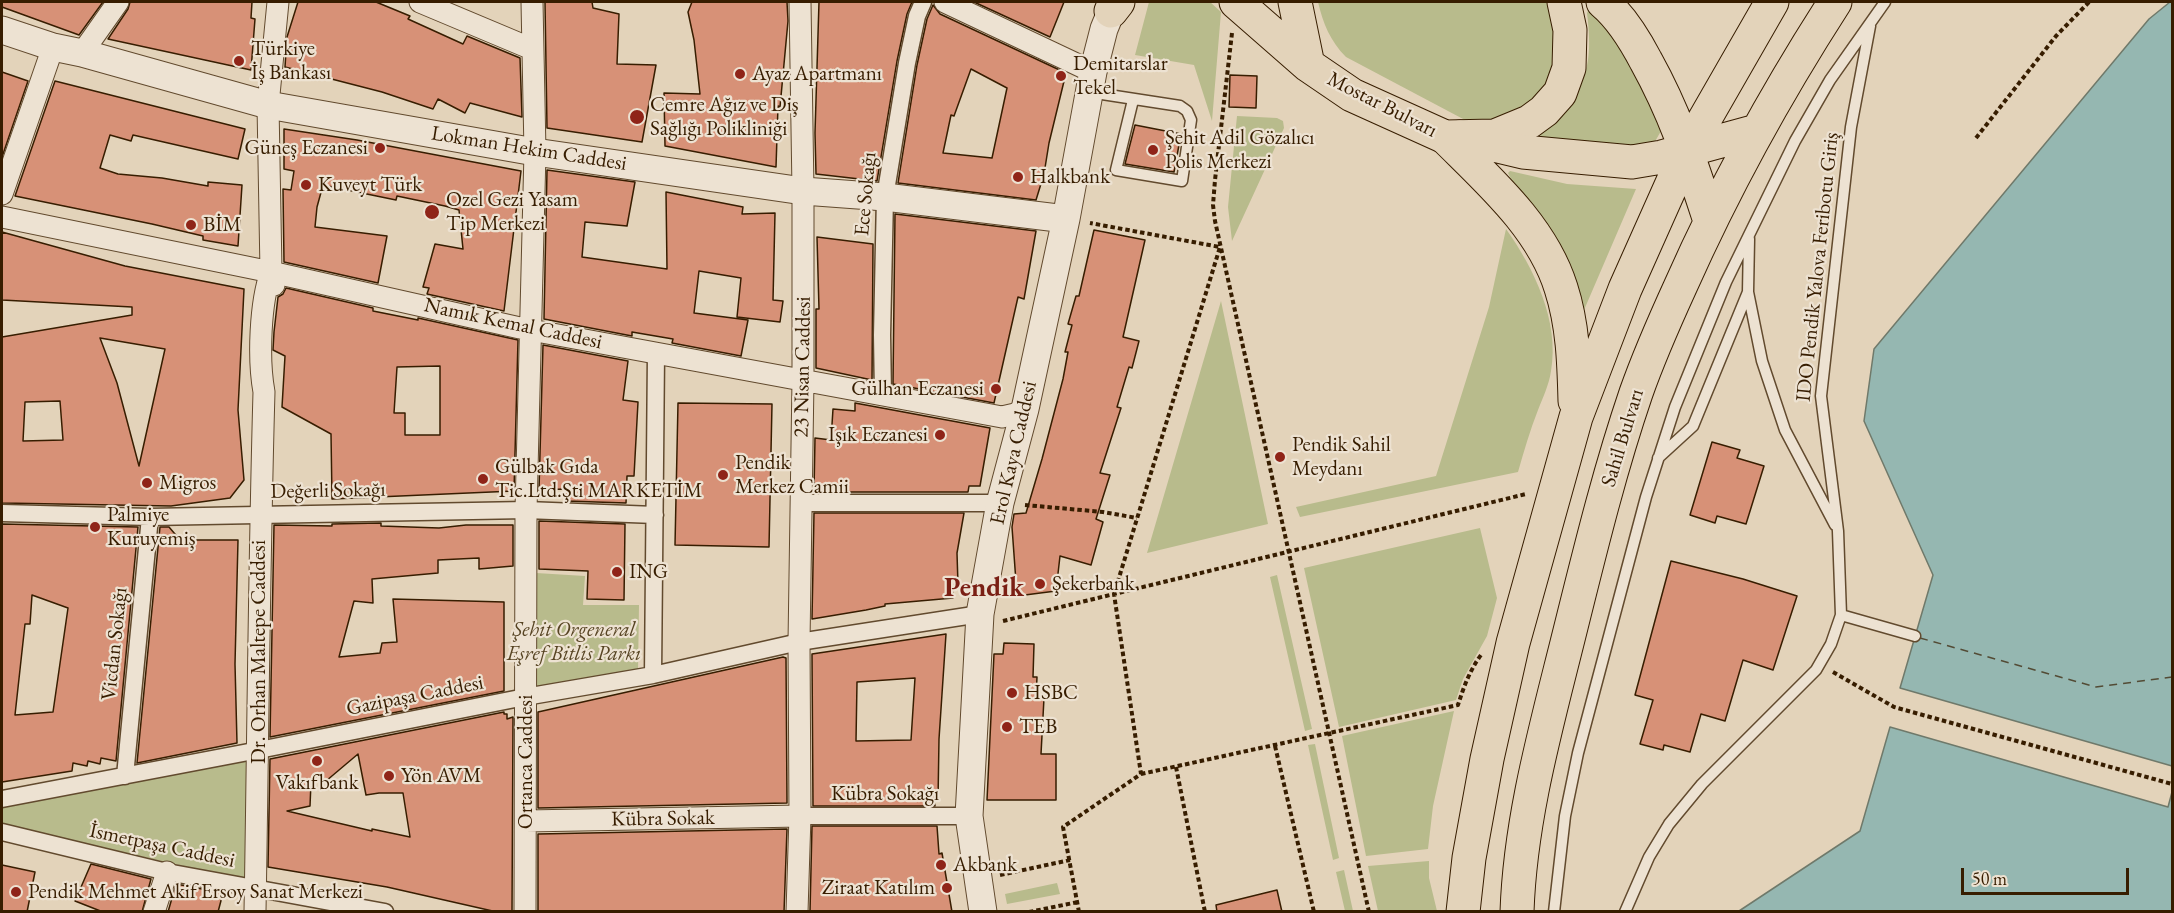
<!DOCTYPE html>
<meta charset="utf-8">
<style>
body{margin:0}
#map{position:relative;width:2174px;height:913px;overflow:hidden;background:#e3d3ba;font-family:"EB Garamond",serif}
canvas{display:block}
.frame{position:absolute;inset:0;border:3px solid #371d00;pointer-events:none}
.scale{position:absolute;left:1961px;top:868px;width:168px;height:27px;box-sizing:border-box;border:3px solid #371d00;border-top:0;padding-left:8px;font-size:18px;line-height:21px;white-space:nowrap;color:#371d00;-webkit-text-stroke:4px #ede2d2;paint-order:stroke}
</style>
<div id="map">
<canvas width="2174" height="913"></canvas>
<div class="frame"></div>
<div class="scale">50 m</div>
</div>
<script>
const c = document.querySelector('canvas').getContext('2d');
c.lineJoin = 'round';
function fill(path, color) { c.fillStyle = color; c.fill(path, 'evenodd'); }
function stroke(path, color, width, dash) { c.strokeStyle = color; c.lineWidth = width; c.lineCap = dash ? 'butt' : 'round'; c.setLineDash(dash || []); c.stroke(path); }
function write(font, color, halo, rows, align = 'center') {
  c.font = font + ' "EB Garamond",serif'; c.lineWidth = 4.5; c.setLineDash([]); c.textBaseline = 'middle'; c.strokeStyle = halo; c.fillStyle = color; for (const [text, x, y, turn = 0] of rows) {
    c.save(); c.translate(x, y); c.rotate((+turn || 0) * Math.PI / 180); c.textAlign = isNaN(turn) ? turn : align; if (halo) c.strokeText(text, 0, 0); c.fillText(text, 0, 0); c.restore();
  }
}
fill(new Path2D(`
 M1149,2h61l11,10 -9,109 -18,-56 -59,-10z
 M1318,2h233l11,60 -24,38 -47,20h-26l-119,-63c-16,-16 -23,-34 -28,-55z
 M1589,9l21,19 55,96 -16,28 -123,-16c51,-44 70,-50 61,-123z
 M1237,116l40,2 6,3 1,7 -52,113 -4,-34z
 M1510,171l57,13 69,5 -55,128 -33,-88 -37,-50 -3,-6z
 M1506,229c28,39 54,93 45,142 -2,14 -8,26 -13,39 -8,20 -14,41 -20,62l-218,45 -4,-10 140,-31 53,-169z
 M1221,301l47,223 -121,29z
 M1480,528l17,70 -10,38 -24,43 -7,21 -117,27 -35,-159z
 M536,573l49,3 -2,29h56l-1,66 -104,16z
 M1277,575l35,154 -7,2 -35,-154z
 M1454,711l-21,95 -5,43 -62,7 -24,-120z
 M1315,744l24,114 -6,2 -25,-115z
 M253,747l-3,134 -248,-56v-22z
 M1429,861v17l8,33h-59l-10,-45z
 M1344,870l9,41h-8l-9,-39z
 M1057,883l3,11 -53,10 -2,-10z`), '#b8bb8c');
const water = new Path2D(`
 M2170,2h2v764l-272,-78 33,-113 -69,-154 10,-72 275,-330z
 M1890,727l278,80 4,-15v119h-433l121,-80z`);
fill(water, '#95b7b1');
stroke(water, '#6f796a', 1.5);
stroke(new Path2D(`
 M1920,638l176,49 76,-10`), '#534b35', 1.5, [8, 6]);
const building = new Path2D(`
 M2,2h101l-24,33 -77,-28z
 M130,2h122l-1,16 4,1 -4,51 -143,-31 20,-30z
 M298,2h78l34,14 -2,3 55,25 4,-8 53,22 2,59 -52,-14 -5,10 -27,-14 -5,10 -51,-17 -97,-25 2,-30z
 M545,2h47l1,6 26,6 -2,50 39,1 -14,77 -95,-14z
 M692,2h95l1,19 -8,86 -2,-1 -2,61 -111,-21 -1,-53 36,1 -6,-54 -6,-28z
 M819,2h93l-5,12 -10,47 -20,120 -61,-7 -1,-41z
 M974,2h90l-14,35z
 M933,5l7,9 126,59 -17,70 -5,31 -8,26 -138,-17 19,-118 10,-46zM971,69l36,19 -15,70 -49,-5 8,-38 3,1z
 M2,72l26,9 -26,76z
 M1230,75l27,1 -1,32 -27,-1z
 M55,81l190,48 -7,30 -105,-24 -2,6 -21,-6 -10,33 18,6 44,4 46,8v-4l34,3 -4,61 -35,-6v-4l-51,-12 -137,-28z
 M1135,125l46,9 -7,38 -49,-8z
 M284,129l73,11 164,31 -17,140 -77,-17 2,-6 -6,-1 12,-43 28,5 -4,-39 -14,-4 -48,-10 -1,4 -73,-15 -6,22 -2,20 72,9 -9,47 -94,-21 -1,-73 8,1 3,-19 -10,-2z
 M547,170l88,12 -8,44 -42,-4 -3,35 85,12 -1,-77 77,15 -1,7 33,-1 -2,87 10,1 -3,21 -43,-5 4,-39 -42,-7 -5,42 54,7 -7,36 -69,-13 1,-4 -41,-7v4l-88,-17z
 M895,214l141,17 -12,68 -6,-2 -24,106 -101,-19z
 M1094,230l51,10 -22,97 16,4 -7,27 -3,-1 -12,40 4,1 -21,65 10,2 -14,44 7,3 -12,43 -31,-9 -4,35 -39,5 -5,-69 2,-13 12,-1 16,-54 21,-80 5,-27h-3l7,-27 -4,-1 8,-28h3z
 M2,232l123,34 119,23 -6,121 6,70 -14,18 -59,8 -169,-3v-166l130,-22v-8l-130,-7zM100,338l65,11 -26,117 -22,-83zM60,401l3,39 -40,1 2,-39z
 M817,237l56,7 -1,136 -56,-12v-59h3z
 M286,288l87,20v3l45,9v-2l100,22 -4,151 -182,8 -1,-65 -49,-27 3,-51 -12,-6 1,-18 4,-35 5,-3zM440,366v69h-35v-22h-11l3,-46z
 M543,345l85,16 -5,39 15,2 -4,74h-7l-1,27 -60,-2 -1,-12 -26,1z
 M678,403l94,1 -3,143 -94,-2z
 M855,403l135,25 -10,58h-11l-1,6h-154l1,-54 16,2 2,-31 22,2z
 M1712,442l28,8 -3,8 27,8 -18,58 -29,-8 -2,7 -25,-8z
 M814,513h150l-7,40 1,32h-6l1,13 -68,6v2l-19,4 -54,9z
 M539,521l86,3 -1,76 -37,-1 1,-28 -49,-2z
 M381,523v3l58,2 27,-3h47v41l-34,3v-11l-41,2v13l-66,6 1,24 -19,-2 -15,56 41,-4 2,-10 15,-1 -4,-43 111,3v89l-234,46 4,-212 58,1v-2z
 M2,524l136,3 -22,234 -15,-3 -1,6 -12,-3 -1,5 -14,-3 -1,8 -70,11zM32,595l36,13 -15,104 -38,3 10,-91h5z
 M160,527h9l11,13h58l-3,124 2,79 -100,20z
 M1671,561l72,18 54,17 -24,74 -30,-10 -18,61 -24,-7 -11,38 -26,-7 -1,5 -23,-6 13,-44 -18,-5z
 M946,634l-7,105 -1,62h-4l1,5h-122l-1,-152zM915,678l-4,62 -55,1 1,-59z
 M1004,643l30,1 -1,33h4l-1,21h8l-3,56h15v46h-69l7,-146h9z
 M783,657l3,1 1,145 -249,5v-96z
 M504,712v2h3v5l6,-2 -1,195h-15l-110,-25 -119,-20 2,-108zM358,754l8,41 13,-2h24l7,44 -38,-8v2l-85,-20 23,-5 1,-24 15,-1z
 M812,826h125l2,28 3,-1 10,59h-142z
 M787,829l-3,83h-246v-78z
 M91,864l60,15 -9,33h-39l-28,-11z
 M2,865l33,7 -8,40h-25z
 M176,884l47,9 -5,19h-50z
 M1277,890l5,22h-65l-1,-7z`);
fill(building, '#d79177');
stroke(building, '#371d00', 1.5);
const service = new Path2D(`
 M1089,92l91,14 7,5 4,9 -9,61 -66,-11 17,-70
 M1748,292l14,69 23,69 50,95
 M1658,458l35,-32 55,-134 1,-53
 M1841,615l74,21
 M1554,912l11,-96 13,-63 68,-256 29,-90 51,-125 69,-141 35,-61 55,-78
 M1625,912l24,-55 20,-33 33,-40 114,-114 15,-26 10,-29 -3,-84 -17,-135 30,-269 19,-101`);
const pedestrian = new Path2D(`
 M883,395l-1,-60 3,-138 22,-134 10,-47 6,-14
 M801,503h199
 M2,513l148,4 376,-7 129,5
 M653,675l3,-322
 M125,776l25,-259
 M2,799l257,-49 266,-53 128,-22 146,-33 181,-28
 M800,816h169
 M2,832l165,40 218,40`);
const minor = new Path2D(`
 M420,2l112,47
 M945,2l148,70
 M82,53l36,-51
 M2,194l51,-147
 M2,217l269,55 249,56 482,89 13,-3 10,-5
 M274,285l-3,-13 -3,-167 10,-103
 M526,821l274,-5
 M154,912l13,-40
 M255,912c3,-174 4,-347 9,-520 -6,-33 -4,-89 7,-120
 M525,912l1,-402 9,-358 -3,-150
 M797,912l3,-96 -1,-174 4,-262v-189l-3,-189`);
const tertiary = new Path2D(`
 M2,30l51,17 29,6 186,52 267,47 268,39 82,6 181,22
 M983,912l-14,-96 11,-202 20,-111 25,-94 41,-190 27,-147 11,-43 11,-27`);
const primary = new Path2D(`
 M1236,2l72,63 44,30 93,42 50,-1 34,-14 15,-11 16,-18 9,-25 1,-38 -6,-28
 M1295,2l13,63
 M1111,11l7,-9`);
const trunk = new Path2D(`
 M1603,2c18,15 32,38 43,59 30,54 45,102 64,160
 M1445,137c44,44 97,90 116,151 12,37 13,75 14,113
 M1460,137l63,15 109,10 30,-5 95,-26
 M1463,912l6,-54 18,-99 26,-116 63,-226 49,-128 62,-139 85,-148
 M1517,912c3,-91 28,-181 50,-269 21,-84 41,-168 69,-250 13,-37 29,-73 45,-108 44,-99 96,-193 154,-283`);
stroke(service, '#624a2e', 13);
stroke(pedestrian, '#624a2e', 19);
stroke(minor, '#624a2e', 23);
stroke(tertiary, '#624a2e', 29);
stroke(primary, '#371d00', 35);
stroke(trunk, '#371d00', 35);
stroke(new Path2D(`
 M1232,33l-17,147 -2,25 2,16 154,691
 M1976,138l80,-102 33,-34
 M1025,505l78,7 34,6
 M1003,621l523,-127
 M1833,672l61,35 278,77
 M1275,746l39,166
 M1176,767l29,145
 M1141,774l317,-69c6,-19 12,-35 23,-50
 M1000,875l70,-15
 M1029,912l49,-10
 M1079,912l-16,-85 78,-53 -27,-180 106,-347 -130,-24`), '#371d00', 4, [4.5, 3]);
stroke(service, '#ede2d2', 10);
stroke(pedestrian, '#ede2d2', 16);
stroke(minor, '#ede2d2', 21);
stroke(tertiary, '#ede2d2', 27);
stroke(primary, '#e3d3ba', 33);
stroke(trunk, '#e3d3ba', 33);
for (const [x, y, r, color] of [
 [239,61,6,"#8f2418"],
 [740,74,6,"#8f2418"],
 [1061,76,6,"#8f2418"],
 [637,117,8,"#8f2418"],
 [380,148,6,"#8f2418"],
 [1153,150,6,"#8f2418"],
 [1018,177,6,"#8f2418"],
 [306,185,6,"#8f2418"],
 [432,212,8,"#8f2418"],
 [191,225,6,"#8f2418"],
 [996,389,6,"#8f2418"],
 [940,435,6,"#8f2418"],
 [1280,457,6,"#8f2418"],
 [723,475,6,"#8f2418"],
 [483,479,6,"#8f2418"],
 [147,483,6,"#8f2418"],
 [95,527,6,"#8f2418"],
 [617,572,6,"#8f2418"],
 [1040,584,6,"#8f2418"],
 [1012,693,6,"#8f2418"],
 [1007,727,6,"#8f2418"],
 [317,761,6,"#8f2418"],
 [389,776,6,"#8f2418"],
 [941,865,6,"#8f2418"],
 [947,888,6,"#8f2418"],
 [16,892,6,"#8f2418"]
]) { const dot = new Path2D(); dot.arc(x, y, r, 0, 2 * Math.PI); c.fillStyle = color; c.fill(dot); stroke(dot, '#ede2d2', 2); }
write('21px', '#371d00', '#ede2d2', [
 ["Türkiye",251,49],
 ["İş Bankası",251,73],
 ["Demitarslar",1073,64],
 ["Tekel",1073,88],
 ["Ayaz Apartmanı",752,74],
 ["Cemre Ağız ve Diş",650,105],
 ["Sağlığı Polikliniği",650,129],
 ["Şehit Adil Gözalıcı",1165,138],
 ["Polis Merkezi",1165,162],
 ["Güneş Eczanesi",368,148,"right"],
 ["Halkbank",1030,177],
 ["Kuveyt Türk",318,185],
 ["Ozel Gezi Yasam",446,200],
 ["Tip Merkezi",446,224],
 ["BİM",203,225],
 ["Gülhan Eczanesi",984,389,"right"],
 ["Işık Eczanesi",928,435,"right"],
 ["Pendik Sahil",1292,445],
 ["Meydanı",1292,469],
 ["Pendik",735,463],
 ["Merkez Camii",735,487],
 ["Gülbak Gıda",495,467],
 ["Tic.Ltd.Şti MARKETİM",495,491],
 ["Migros",159,483],
 ["Palmiye",107,515],
 ["Kuruyemiş",107,539],
 ["ING",629,572],
 ["Şekerbank",1052,584],
 ["HSBC",1024,693],
 ["TEB",1019,727],
 ["Yön AVM",401,776],
 ["Vakıfbank",317,783,"center"],
 ["Akbank",953,865],
 ["Ziraat Katılım",935,888,"right"],
 ["Pendik Mehmet Akif Ersoy Sanat Merkezi",28,892]
], 'left');
write('21px', '#371d00', '#ede2d2', [
 ["Mostar Bulvarı",1382,105,27],
 ["Lokman Hekim Caddesi",529,149,9],
 ["Ece Sokağı",866,194,-85],
 ["IDO Pendik Yalova Feribotu Giriş",1818,267,-84],
 ["Namık Kemal Caddesi",513,324,12],
 ["23 Nisan Caddesi",803,367,-89],
 ["Sahil Bulvarı",1623,438,-73],
 ["Erol Kaya Caddesi",1014,453,-77],
 ["Değerli Sokağı",328,491,-1],
 ["Vicdan Sokağı",115,644,-84],
 ["Dr. Orhan Maltepe Caddesi",259,652,-90],
 ["Gazipaşa Caddesi",415,696,-11],
 ["Ortanca Caddesi",526,762,-90],
 ["Kübra Sokağı",885,794],
 ["Kübra Sokak",663,819,-1],
 ["İsmetpaşa Caddesi",162,846,12]
]);
write('italic 21px', '#574423', '#ede2d2', [
 ["Şehit Orgeneral",574,630],
 ["Eşref Bitlis Parkı",574,654]
]);
write('bold 27px', '#7a1f14', '#ede2d2', [
 ["Pendik",984,589]
]);
</script>
